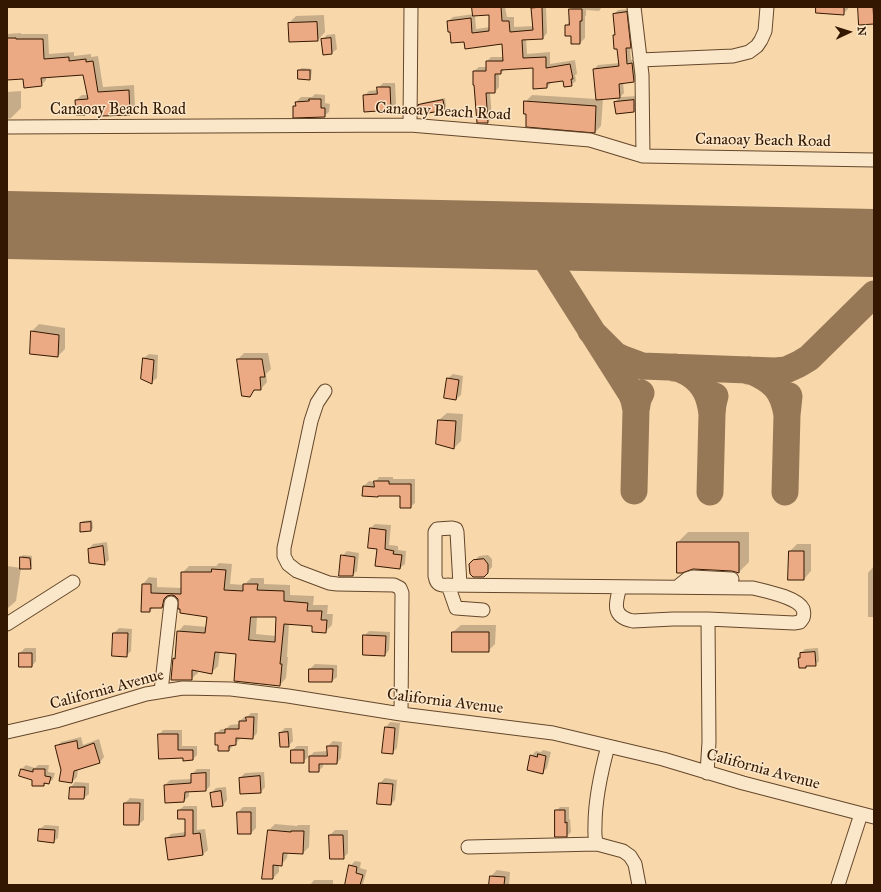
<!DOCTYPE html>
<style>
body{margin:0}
#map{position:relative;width:881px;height:892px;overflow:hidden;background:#f8d8ab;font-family:"IM FELL Great Primer",serif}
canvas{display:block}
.frame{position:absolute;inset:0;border:8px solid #331700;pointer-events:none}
.north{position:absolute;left:829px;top:12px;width:40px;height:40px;-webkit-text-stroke:3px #fae6c8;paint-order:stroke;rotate:86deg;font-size:11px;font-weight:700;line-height:16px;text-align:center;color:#331700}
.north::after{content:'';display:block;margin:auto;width:14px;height:18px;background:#331700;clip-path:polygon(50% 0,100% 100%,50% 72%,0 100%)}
</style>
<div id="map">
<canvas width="881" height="892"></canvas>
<div class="frame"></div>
<div class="north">N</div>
</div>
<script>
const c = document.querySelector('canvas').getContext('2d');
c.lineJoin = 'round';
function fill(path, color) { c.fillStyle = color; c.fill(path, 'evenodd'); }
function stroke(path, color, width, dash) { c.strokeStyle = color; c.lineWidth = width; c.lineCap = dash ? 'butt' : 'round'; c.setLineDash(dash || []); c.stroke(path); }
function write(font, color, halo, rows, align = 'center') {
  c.font = font + ' "IM FELL Great Primer",serif'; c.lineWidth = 3; c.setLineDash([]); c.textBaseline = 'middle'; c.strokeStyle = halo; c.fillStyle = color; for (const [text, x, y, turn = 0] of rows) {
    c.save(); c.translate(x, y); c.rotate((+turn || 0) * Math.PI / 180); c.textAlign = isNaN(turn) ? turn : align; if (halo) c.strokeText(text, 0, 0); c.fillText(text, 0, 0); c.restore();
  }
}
fill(new Path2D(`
 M473,7h32l2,10h7v10l20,-1 -2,-18 2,-1h12l1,26 -4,5h-17l1,16 23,-2v12l25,-4 2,14 -2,1 1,6 -5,4 -7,-6 -13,2v2l-4,4 -13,-20 -29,2 -4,4h-2v14l-4,5h-5l2,26 -4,4 -14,-51 5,-4h8v-6l4,-4h13l-1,-14 -38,-2 -14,-10 -3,-10 5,-4 21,-3zM490,14v13l-14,2 -1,-14z
 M573,7h29l-3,4 -13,-1v5l-1,2v21l-5,5h-8v-8l-6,-9 4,-5v-11z
 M828,7h20v2l-5,5z
 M859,7h15l-1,16z
 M630,9l4,34 -4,4 1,13 5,-1 2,18 -4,4 -11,1 1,11 -4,4 -17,2 -2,27 -6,6 -70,-30 7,-7 65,4 -3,-30 4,-4 22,-2 -2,-15 -4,-12 2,-2 -2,-20 4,-4z
 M324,15l1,17 -7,8 -29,-17 7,-7z
 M21,33v1h27l1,20 25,-2v4l17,-2v3l7,-1 5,31 31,-2 1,24 -5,5 -27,-8 -14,1 1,1 -6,6 -8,-14 6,-5h6l-4,-21 -38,2v4l-5,6 -17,-8 -17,1v-45z
 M335,34l2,15 -5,4 -10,-13 5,-5z
 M302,68l10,1 -1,8 -2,2 -10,-9z
 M383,83h12l1,21 -5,5 -26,2 -1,-15 5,-5 9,-1v-2z
 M21,91v17l-10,10 -4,1v-27z
 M315,94l10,1v8l5,1 -1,8 -5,4 -30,-9 2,-3v-2l5,-5h11z
 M639,96v11l-5,5 -19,-10 5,-5z
 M445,98l1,9 -2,2 -25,-3 2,-3z
 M39,324l26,4v21l-7,7 -27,-3 1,-22z
 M244,353h24l3,16 -5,5 1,8 -6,7h-5l-7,7 -11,-37z
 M149,354l9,1 -1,23 -5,4 -10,-4 2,-20z
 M453,374l10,2 -2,19 -5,4 -8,-21z
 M447,413l16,1 -2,27 -7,7 -15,-28z
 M379,477h14v2h22v24l-5,4 -9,-12h-38l1,-9 5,-5 6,1z
 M92,520l1,8 -2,2 -10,1v-8l2,-2z
 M375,524l16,1 -2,20 9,1v4l8,1 -1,13 -5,4 -22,-20 -7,-20z
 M688,532h61v30l-10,10 -6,-2 -40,-2 -15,4v-30z
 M107,542l2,18 -5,4 -15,-15 4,-5z
 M797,544h14v27l-7,8 -14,-28z
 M347,551l12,2 -2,18 -5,4 -10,-19z
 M23,555l9,1v10l-2,2h-9l-5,33 -8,7h-1v-42l14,2v-11z
 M488,555l4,4v8l-8,9 -14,-11 9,-9z
 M219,563l13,1 -2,20 14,1 7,-7h13v6l26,1v10l24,1 -1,9h15l-1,9h6l-1,11 -7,7 -12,-7 -24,-2 -2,34h1l-2,21 -6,7 -43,-32 -17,-2 -2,15 -7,7 -13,-3v3l-7,6 -17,-20 2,-3 2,-24 6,-7 23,2 1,-11 -29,-17 -3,-3 -6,-2 -1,7 -7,6h-8l-4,4h-8l1,-27 6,-7 8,1v9l25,1v-15l7,-7h27zM257,616h20l-1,20 -20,-2z
 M874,566v51h-6v-44z
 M461,625h35l-1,19 -7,7 -35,-19z
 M119,628l13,1 -1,22 -5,5 -12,-23z
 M369,631l21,1 -1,18 -4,5 -21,-19z
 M25,648h11v13l-4,5 -12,-13z
 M818,648l1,13 -4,4h-7l-2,2h-6l-1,-9 2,-1v-4l4,-4z
 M315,664l22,1v12l-5,4 -22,-12z
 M251,713h7l-1,20 -4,5 -13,-1v2l-11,11 -13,-16 5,-5h5l4,-4 10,-1v-3l4,-4h3z
 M390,722l10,1 -3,25 -5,5 -9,-1 3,-25z
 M285,728h7l1,13 -5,5 -8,-13z
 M163,730h19v16h15v9l-4,4 -9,-2 -25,-22z
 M81,737l2,8 16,-6 5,18 -4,5 -22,7 -1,8 -5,5 -10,-12 -6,-23 5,-5z
 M333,741l9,1 -1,16 -4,5h-14v4l-5,4 -8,-15 4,-4 14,-1v-5z
 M297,746h11v11l-5,5 -11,-12z
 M543,750l8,2 -4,16 -5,5 -11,-17 5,-5 5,1z
 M26,765l9,3 3,-3h11l-1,7 7,1 -2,6 -4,4 -2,-1 -3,3 -11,-6 -13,-4 2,-6z
 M197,769h13v17l-4,4 -17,1v5l-5,5 -19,-16 5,-5 22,-1v-5z
 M264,772l1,15 -4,5 -21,-14 5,-5z
 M385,778l12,2 -2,20 -4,4 -11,-21z
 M75,782l14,1v11l-5,4 -13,-11z
 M226,787l1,13 -4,5 -12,-12 5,-5z
 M130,798l14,1v21l-5,4h-14v-21z
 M184,806h13v24l8,-1 3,21 -5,4 -34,5 -3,-20 5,-5 15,-2v-13l-7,-9z
 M243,807h13v21l-5,5h-12l-1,-21z
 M560,807h9v12h1l1,13 -4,4 -11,-25z
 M275,824l22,2 1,-1h12l-1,22 -6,6 -15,-1 -1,6 -6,7 -2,-1v8l-6,6 -4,-48z
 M45,825l14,1 -1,12 -5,4 -13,-13z
 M335,830h13v23l-5,5 -13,-23z
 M355,861l6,1 -1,6 7,2 -4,14 -17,1 4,-19z
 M497,870l13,2 -1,13h-19l1,-9z
 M314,880h19v5h-23z`), '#0003');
stroke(new Path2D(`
 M506,236c22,5 27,10 42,26l83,131 3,7 2,10
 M548,262c-8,-22 4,-23 22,-25
 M591,331l24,24 8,4 19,7 133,5 11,-1 13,-6 10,-6 65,-64
 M673,368l2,-1c5,2 10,4 15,7 15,10 20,23 22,40
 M748,371l1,-1c24,10 34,19 38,45
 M634,491l2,-81 2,-11 3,-6
 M710,492l2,-78 1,-10 2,-8
 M785,492l2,-77 2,-19`), '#967856', 27);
stroke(new Path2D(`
 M7,225l867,18`), '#967856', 68);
const building = new Path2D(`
 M472,7h29l1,14h7l1,11 23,-2 -2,-22 11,-1 1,32 -21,1 1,18 23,-1v11l24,-4 3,15h-2l1,7 -8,1 -1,-6 -16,2v5l-14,1v-21l-32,2v4h-6v19h-9l2,30h-11l-3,-38h-1v-14h13v-10h17l-1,-17 -37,5 -1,-7 -13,1 -1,-11h-2l-1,-11 24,-3 1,15 17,-2v-16l-16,1z
 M816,7h28v8l-28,-2z
 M858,7h15l1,17 -15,1z
 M569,9h13v12h-2v23h-9v-8h-6v-11h4z
 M627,12l4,36h-5l1,16 5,-1 2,19 -15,2 1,14 -24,2 -3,-31 26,-3 -2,-17h-3l-1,-14h2l-2,-21z
 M317,22l1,19 -29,1 -1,-19z
 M7,38h9v1h27l1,20 25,-2v4l17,-2v3l7,-1 5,31 31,-2 1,25 -28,1v-9l-18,1 1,7h-9l-1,-15 13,-1 -5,-24 -42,3 1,8 -18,2 -1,-9 -16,1z
 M331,38l1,16 -9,1 -2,-16z
 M298,70h12v10l-12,-1z
 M377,87h13l1,23 -27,2 -1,-17 14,-1z
 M309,99h12v9h4v9l-32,1v-12h3l-1,-4 14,-1z
 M443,100l2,10 -27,5v-10z
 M634,100v12l-18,2 -2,-12z
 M524,101l72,5 -1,27 -69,-6v-13h-2z
 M31,331l28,4 -1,22 -28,-3z
 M143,358l11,2 -2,24 -11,-5z
 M237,359h25l3,18h-5l1,13h-7l-4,7 -8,-1z
 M447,378l12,2 -3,20 -12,-2z
 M438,420l18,1 -2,28 -18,-5z
 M374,481h15v3h22v24h-11v-12h-22v1l-16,-1 1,-10 11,1z
 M91,522v9l-11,1v-9z
 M370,528l16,2 -1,19 9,2 -1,3 9,1 -2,14 -25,-3 2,-17 -9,-1z
 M677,542h62v31l-7,-2 -39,-2 -11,4h-5z
 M103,546l2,19 -16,-2 -1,-14z
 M789,551h15v29h-16z
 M341,555l14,2 -2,19h-14z
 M20,557l10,1 1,11h-11z
 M484,559l4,5v9l-4,4h-11l-3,-3 -1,-10 4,-4z
 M212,569l14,1 -2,20 19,1v-7h15l-1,6 27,1v10l24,2 -1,8h15l-1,9h6l-1,13 -14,-1v-6l-28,-2 -4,40h2l-2,22 -46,-5 2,-27 -21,-2 -3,22 -20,-4v10h-21l2,-22 2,1 2,-28 28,2 2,-16 -27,-4v-4h-2v-10l-3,-3 -3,-1 -5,1 -3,3 -2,9h-12v4h-9l1,-28h9v9l30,1v-22h30zM251,617h25l-1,25 -26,-2z
 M452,632h37v20h-37z
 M113,633h15l-1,24 -15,-1z
 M363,635l23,1 -1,20 -22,-1z
 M815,652l1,14h-10v2h-7l-1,-10h2v-5z
 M19,653h13v14h-13z
 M309,669h24l-1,13h-23z
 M246,717h8l-1,22 -17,-1v7l-7,1v5h-11v-6h-3v-12h10v-4h14v-8h7z
 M385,727l10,1 -2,26 -11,-1z
 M288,732l1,15h-9l-1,-14z
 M158,734h20v16h15v10l-10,1v-3l-24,1z
 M77,741l1,8 16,-6 6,20 -26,8 -2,12 -13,-2 2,-11 -6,-24z
 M327,746h11l-1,18h-18v8h-10v-16h18z
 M291,750h13v13h-13z
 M538,754l8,2 -3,18 -16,-4 3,-15 7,2z
 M21,769l12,3v-3h12v7l6,1 -2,7 -5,-1v3h-12v-6l-13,-4z
 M206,773v18l-21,1 -1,10 -19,1 -1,-18 27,-2v-9z
 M260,776l1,17 -21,1 -1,-16z
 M379,783l14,1 -2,21 -14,-1z
 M70,787h15l-1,12h-15z
 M221,791l2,15 -11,1 -2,-14z
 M124,803h16l-1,22h-15z
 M178,810h15v24l7,-1 3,22 -35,5 -3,-22 20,-2v-17h-7z
 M555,810h10v13l2,-1v15h-12z
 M237,812h14v22h-13z
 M39,829l16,1 -1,13 -16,-2z
 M268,830l23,2v-1h13l-1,23 -20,-1 -1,13 -9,-1v14h-11z
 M329,835h14l1,24h-14z
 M349,865l8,2 -1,6 7,2 -3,10h-15z
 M490,876l15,1 -1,8h-15z`);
fill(building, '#ecaa84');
stroke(building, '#331700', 1);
const minor = new Path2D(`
 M634,7l8,68 1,81
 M640,60l93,-4 16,-4 8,-6 4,-6 4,-9 2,-24
 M410,125l1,-118
 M7,127l403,-2 180,15 53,16 231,4
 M325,391l-8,12 -6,18 -27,127v8l4,8 9,7 32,12 8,1 57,1 6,3 2,5 -1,121
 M448,585l8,23 27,2
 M460,585l-3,-53 -1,-3 -4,-1 -15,1 -2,3v44c1,5 2,8 7,9l311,3c12,3 44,9 50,21 1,3 1,6 0,9l-3,4 -6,1 -86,-4h-35l-40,2c-21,-4 -18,-17 -13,-34
 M677,587l10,-8 6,-2 39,2
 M7,624l66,-42
 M161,691l10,-88
 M7,732l49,-11 90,-27 37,-6 48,1 57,7 113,18 152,19 110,26 80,24 131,34
 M707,773l2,-31 -1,-123
 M597,844c-3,-6 -2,-13 -2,-19 0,-27 6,-53 13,-79
 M468,847l129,-3 26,7 7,5 5,8 4,21
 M838,885l23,-71`);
stroke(minor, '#64472b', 15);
stroke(minor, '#fae6c8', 13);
write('16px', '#331700', '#fae6c8', [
 ["Canaoay Beach Road",118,110],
 ["Canaoay Beach Road",443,112,3],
 ["Canaoay Beach Road",763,141,1],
 ["California Avenue",107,690,-15],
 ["California Avenue",445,702,7],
 ["California Avenue",763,770,15]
]);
</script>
